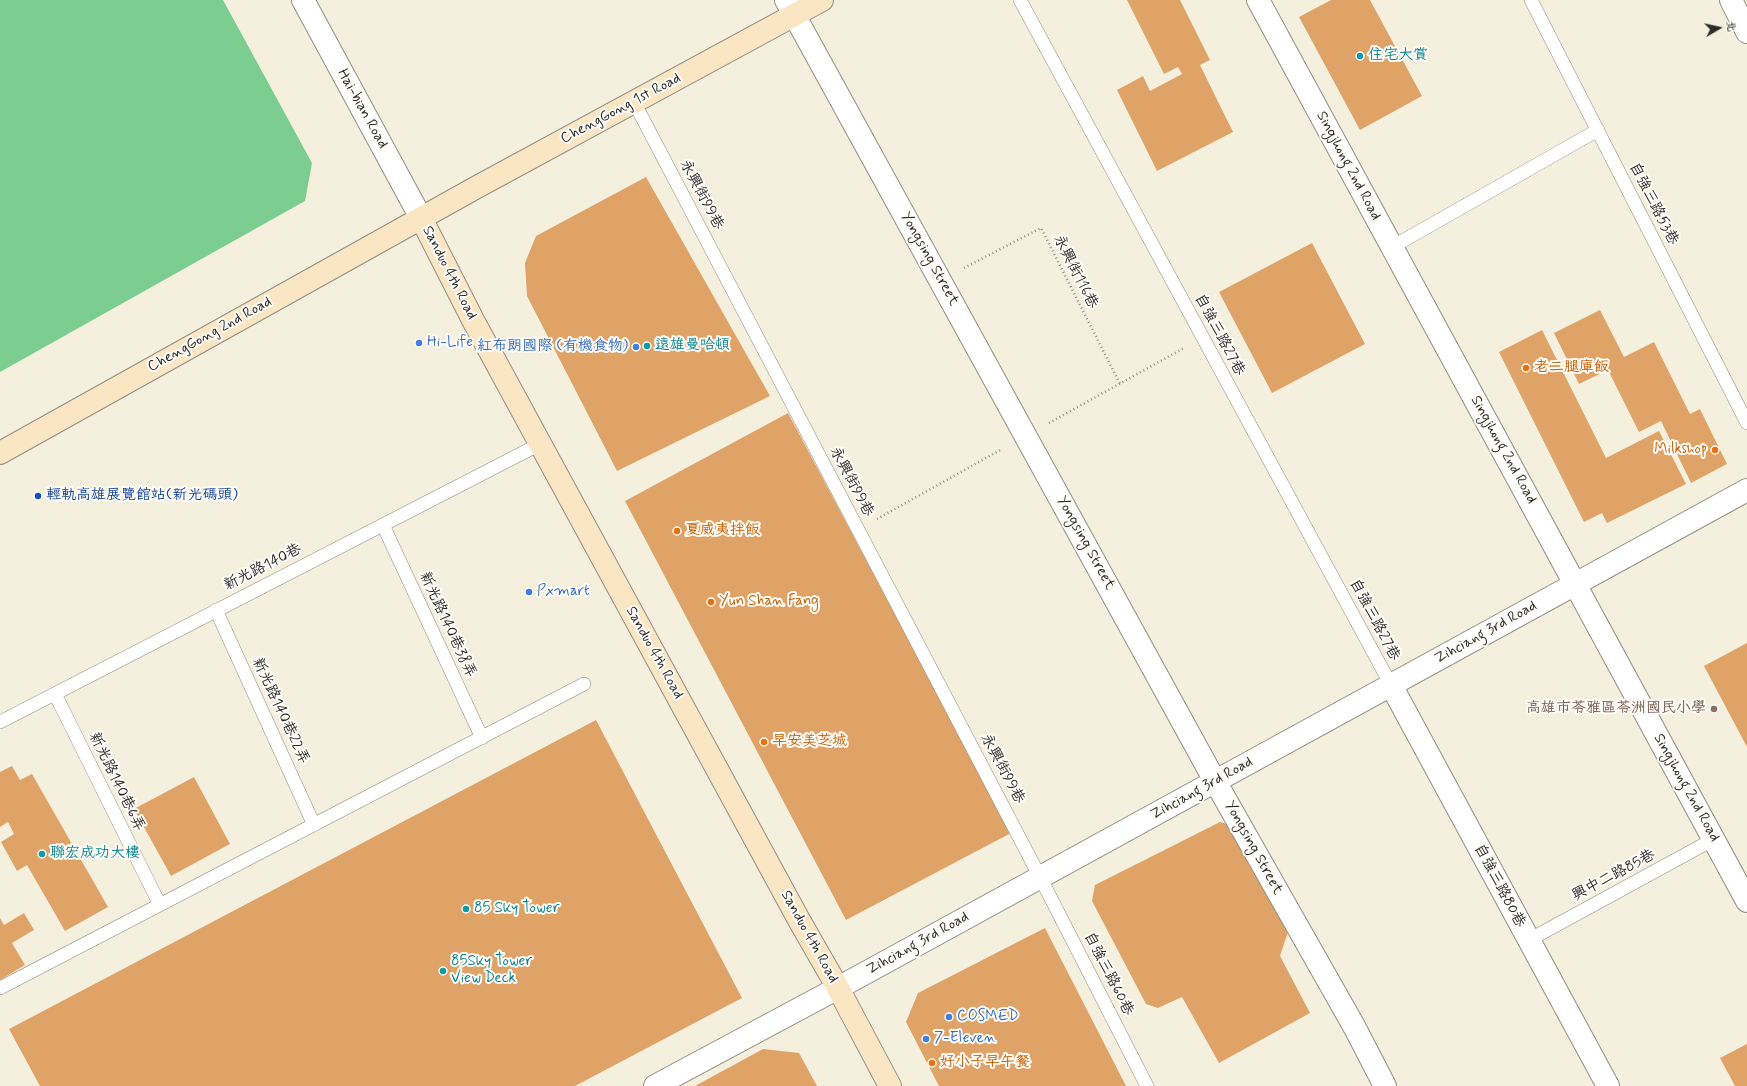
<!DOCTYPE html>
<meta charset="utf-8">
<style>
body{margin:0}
#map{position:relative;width:1747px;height:1086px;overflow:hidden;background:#f5f0de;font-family:Mynerve,"LXGW WenKai TC",sans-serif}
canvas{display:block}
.north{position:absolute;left:1699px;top:8px;width:40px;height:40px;-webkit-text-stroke:3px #fdfcf7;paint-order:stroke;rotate:81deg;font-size:11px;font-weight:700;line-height:16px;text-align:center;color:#2b2b2b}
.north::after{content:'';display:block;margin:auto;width:14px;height:18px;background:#2b2b2b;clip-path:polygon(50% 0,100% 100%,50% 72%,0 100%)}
</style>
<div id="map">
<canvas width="1747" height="1086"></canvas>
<div class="north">北</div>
</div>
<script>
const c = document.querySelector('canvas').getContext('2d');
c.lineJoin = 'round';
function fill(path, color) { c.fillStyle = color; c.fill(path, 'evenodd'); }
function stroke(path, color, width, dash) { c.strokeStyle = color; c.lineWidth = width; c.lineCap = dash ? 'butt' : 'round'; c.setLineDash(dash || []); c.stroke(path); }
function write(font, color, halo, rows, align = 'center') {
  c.font = font + ' Mynerve,"LXGW WenKai TC",sans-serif'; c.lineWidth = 4; c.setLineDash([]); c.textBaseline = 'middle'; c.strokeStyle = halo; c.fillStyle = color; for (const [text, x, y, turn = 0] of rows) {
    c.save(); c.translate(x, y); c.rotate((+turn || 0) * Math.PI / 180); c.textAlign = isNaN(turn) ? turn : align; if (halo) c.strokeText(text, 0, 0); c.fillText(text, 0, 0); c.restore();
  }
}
fill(new Path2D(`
 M0,0h223l89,163 -7,38 -305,171z`), '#7bce90');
fill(new Path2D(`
 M1127,0h53l30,60 -10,5 33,67 -76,39 -40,-81 26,-14 7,15 32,-17 -4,-7 -14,7z
 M1331,0h39l52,96 -62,34 -61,-113z
 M646,177l124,219 -153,75 -90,-175 -2,-33 11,-27z
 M1312,243l53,101 -93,49 -53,-101z
 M1600,310l24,47 30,-15 36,72 10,-5 27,55 -36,19 -30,-62 -22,11 -31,-62 -29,14 -25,-51z
 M1542,330l64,128 53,-27 27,53 -79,39 -5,-10 -18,9 -85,-170z
 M788,413l223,420 -165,87 -221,-419z
 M1747,643v104l-43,-81z
 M596,720l146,278 -167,88h-535l-31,-57z
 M12,766l8,14 12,-6 76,133 -43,24 -38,-66 -10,6 -16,-29 13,-8 -6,-12 -8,5v-55z
 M194,777l36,67 -59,32 -37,-67z
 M1220,822l22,6 49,95 -11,33 30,57 -91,50 -37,-66 -24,11 -12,-4 -54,-103 3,-16z
 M24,913l10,17 -22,13 13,22 -25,15v-62l4,7z
 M1045,928l81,158h-187l-33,-64 12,-29z
 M1747,1044v42h-12l-15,-28z
 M763,1049l36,4 18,33h-122z`), '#dfa367');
const lane = new Path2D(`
 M1020,0l371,685
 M1531,0l216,423
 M634,102l406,775 107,209
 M1392,247l206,-117
 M383,525l99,213
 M216,610l98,215
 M55,694l105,211
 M0,722l540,-278
 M1529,940l185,-101
 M0,988l584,-304`);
const street = new Path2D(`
 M303,0l118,218
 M786,0l429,781 140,247 30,58
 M1258,0l489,901
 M1731,0l16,32
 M1391,685l217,401
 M655,1086l183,-98 909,-498`);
const secondary = new Path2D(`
 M421,218l53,104 325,598 39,68 52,98
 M0,453l477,-266 345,-187`);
stroke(lane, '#908e84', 14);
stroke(street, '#908e84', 24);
stroke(secondary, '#908e84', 24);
stroke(new Path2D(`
 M964,268l77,-40 79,156
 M1049,423l135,-75
 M877,519l125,-70`), '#908e84', 2.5, [1, 3]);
stroke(lane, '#fff', 13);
stroke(street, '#fff', 22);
stroke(secondary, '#fbe6c4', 22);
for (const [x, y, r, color] of [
 [1360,56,4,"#0f9aa8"],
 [419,343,4,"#3f7fe0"],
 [647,346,4,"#0f9aa8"],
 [636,347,4,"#3f7fe0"],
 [1526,368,4,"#e8710a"],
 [1715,450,4,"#e8710a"],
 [38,496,4,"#1a4fb4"],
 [677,531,4,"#e8710a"],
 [529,592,4,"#3f7fe0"],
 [711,602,4,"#e8710a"],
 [1714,709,4,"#8d6e63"],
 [764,742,4,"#e8710a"],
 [42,854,4,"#0f9aa8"],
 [466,909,4,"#0f9aa8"],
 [443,971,4,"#0f9aa8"],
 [949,1017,4,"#3f7fe0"],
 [926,1039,4,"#3f7fe0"],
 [932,1063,4,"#e8710a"]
]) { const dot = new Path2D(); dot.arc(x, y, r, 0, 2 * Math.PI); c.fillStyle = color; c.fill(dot); stroke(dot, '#fdfcf7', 1.5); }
write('15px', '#0d838f', '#fdfcf7', [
 ["住宅大賞",1368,56],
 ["遠雄曼哈頓",655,346],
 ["聯宏成功大樓",50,854],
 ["85 Sky Tower",474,909],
 ["85Sky Tower",451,962],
 ["View Deck",451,979]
], 'left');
write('15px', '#2b2b2b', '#fdfcf7', [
 ["Hai-bian Road",362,109,61],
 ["ChengGong 1st Road",621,109,-28],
 ["Singjhong 2nd Road",1348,166,62],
 ["永興街99巷",701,195,62],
 ["自強三路53巷",1653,204,63],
 ["Yongsing Street",929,259,61],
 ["永興街116巷",1075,272,63],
 ["Sanduo 4th Road",449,273,63],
 ["ChengGong 2nd Road",210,335,-29],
 ["自強三路27巷",1219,335,62],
 ["Singjhong 2nd Road",1503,450,61],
 ["永興街99巷",851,482,62],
 ["Yongsing Street",1085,543,61],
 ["新光路140巷",263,568,-27],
 ["自強三路27巷",1374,620,62],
 ["新光路140巷38弄",447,625,65],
 ["Zihciang 3rd Road",1486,633,-29],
 ["Sanduo 4th Road",654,653,61],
 ["新光路140巷22弄",280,711,65],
 ["永興街99巷",1002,769,62],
 ["新光路140巷6弄",116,782,64],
 ["Singjhong 2nd Road",1686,788,61],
 ["Zihciang 3rd Road",1202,789,-29],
 ["Yongsing Street",1253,848,61],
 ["興中二路85巷",1614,876,-28],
 ["自強三路80巷",1499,886,62],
 ["Sanduo 4th Road",809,937,61],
 ["Zihciang 3rd Road",918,944,-29],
 ["自強三路60巷",1108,974,63]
]);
write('15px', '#366cbe', '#fdfcf7', [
 ["Hi-Life",427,343],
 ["紅布朗國際 (有機食物)",628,347,"right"],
 ["Pxmart",537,592],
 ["COSMED",957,1017],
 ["7-Eleven",934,1039]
], 'left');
write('15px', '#c56008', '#fdfcf7', [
 ["老二腿庫飯",1534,368],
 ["Milkshop",1707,450,"right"],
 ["夏威夷拌飯",685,531],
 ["Yun Shan Fang",719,602],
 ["早安美芝城",772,742],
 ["好小子早午餐",940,1063]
], 'left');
write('15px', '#164399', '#fdfcf7', [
 ["輕軌高雄展覽館站(新光碼頭)",46,496]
], 'left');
write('15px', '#785e54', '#fdfcf7', [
 ["高雄市苓雅區苓洲國民小學",1706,709]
], 'right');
</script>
